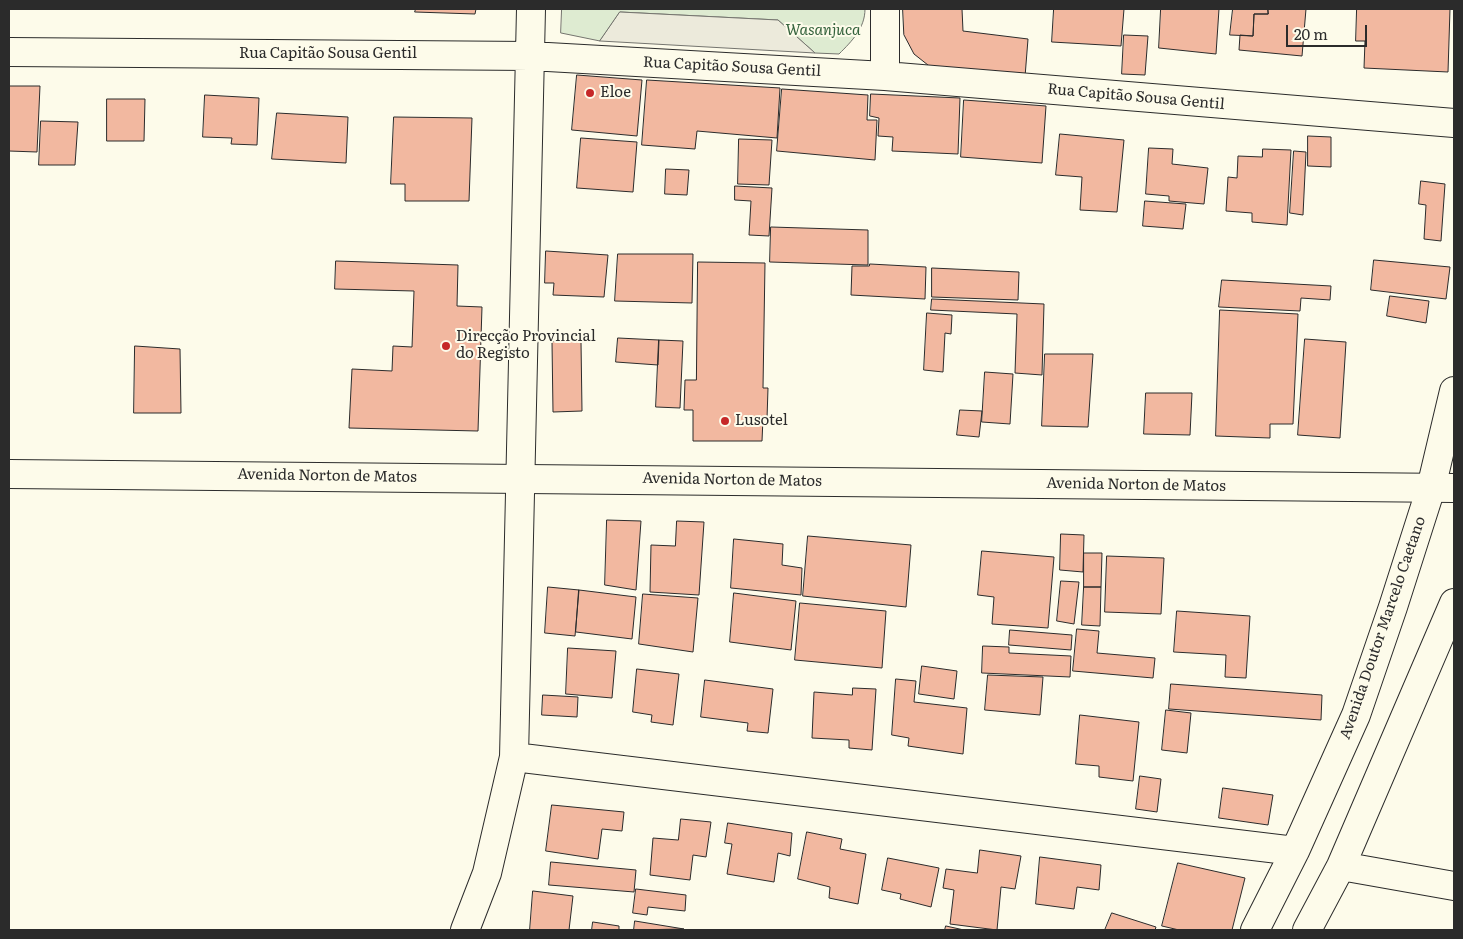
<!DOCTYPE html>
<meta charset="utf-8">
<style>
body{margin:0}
#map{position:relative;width:1463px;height:939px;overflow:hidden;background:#fdfbea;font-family:Literata,serif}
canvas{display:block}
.frame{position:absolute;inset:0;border:10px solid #2b2b2b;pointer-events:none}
.scale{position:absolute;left:1286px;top:25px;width:81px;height:22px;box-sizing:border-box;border:2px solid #2b2b2b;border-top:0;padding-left:6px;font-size:15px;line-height:18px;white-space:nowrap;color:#2b2b2b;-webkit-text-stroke:4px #fdfbea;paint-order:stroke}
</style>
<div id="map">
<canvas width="1463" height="939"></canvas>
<div class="frame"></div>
<div class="scale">20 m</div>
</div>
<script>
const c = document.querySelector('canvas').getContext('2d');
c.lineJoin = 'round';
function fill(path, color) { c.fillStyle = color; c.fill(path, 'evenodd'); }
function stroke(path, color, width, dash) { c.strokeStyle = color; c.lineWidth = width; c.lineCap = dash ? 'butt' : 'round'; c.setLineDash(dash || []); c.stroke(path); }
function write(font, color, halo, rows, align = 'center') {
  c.font = font + ' Literata,serif'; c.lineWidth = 4; c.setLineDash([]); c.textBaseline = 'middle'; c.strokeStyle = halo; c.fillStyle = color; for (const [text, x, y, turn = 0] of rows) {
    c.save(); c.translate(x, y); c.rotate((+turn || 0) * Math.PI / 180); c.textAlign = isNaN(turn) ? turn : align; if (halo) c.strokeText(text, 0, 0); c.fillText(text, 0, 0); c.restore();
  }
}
const green = new Path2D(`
 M562,9h303c0,19 -13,32 -26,45l-24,-1 -37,-33 -158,-8 -20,29 -39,-8z`);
fill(green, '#deebd1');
stroke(green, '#74746e', 1);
const parking = new Path2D(`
 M620,12l158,8 37,33 -215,-12z`);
fill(parking, '#eceadb');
stroke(parking, '#74746e', 1);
const building = new Path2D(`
 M416,9h60l-1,5 -60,-2z
 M903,9h59l1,22 65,8 -3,38 -92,-8 -19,-15 -10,-19z
 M1054,9h70l-3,37 -69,-4z
 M1161,9h58l-3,45 -57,-6z
 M1233,9h35v5h-14l-1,22 -23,-1z
 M1268,9h38l-4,47 -63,-6 1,-15 13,1 1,-22h14z
 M1357,9h93l-2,63 -84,-4 1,-27h-9z
 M1124,35l24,1 -3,39 -23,-1z
 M577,75l65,5 -5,56 -65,-6z
 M647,80l133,8 -3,50 -80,-7 -2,18 -53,-4z
 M9,86h31l-3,66 -28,-1z
 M782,89l86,6 -1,25h10l-2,40 -98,-9z
 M871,94l89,4 -2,56 -66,-3 1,-14 -15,-1 1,-18 -9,-2z
 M205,95l54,3 -2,47 -26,-1 1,-6 -29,-1z
 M107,99h38l-1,42h-37z
 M964,100l82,6 -4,57 -81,-6z
 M277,113l71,4 -2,46 -74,-4z
 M394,117l78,1 -3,83h-64v-17h-14z
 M41,121l37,1 -3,43h-36z
 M1060,134l64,6 -7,72 -37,-2 2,-33 -26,-2z
 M1308,136l23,1v30l-23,-1z
 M581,138l56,4 -4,50 -56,-4z
 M739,139l33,1 -3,45 -31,-1z
 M1149,148l24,1 -1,15 36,4 -4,36 -35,-3v-5l-23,-2z
 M1263,149l28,1 -4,75 -35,-3v-9l-26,-2 2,-34 9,1 1,-22 24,1z
 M1294,151l12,1 -3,63 -13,-2z
 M666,169l23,1 -2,25 -22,-1z
 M1421,181l24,3 -4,57 -17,-2 2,-34 -7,-1z
 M735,186l37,2 -3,48 -20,-1 2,-34 -16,-1z
 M1145,201l41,3 -3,25 -40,-3z
 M771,227l97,3v35l-98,-3z
 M546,251l62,4 -4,42 -51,-2 1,-12h-9z
 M618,254h75l-1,49 -77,-2z
 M1374,260l76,7 -4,32 -75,-9z
 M336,261l122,4 -1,41 25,1 -4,124 -129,-3 3,-59 40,2 1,-25 19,1 2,-56 -79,-2z
 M698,262l67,1 -2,125h5l-1,31 -4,-1 -1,23h-69v-31h-9l1,-30h11z
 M870,264l56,3 -1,32 -74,-4 1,-29h17z
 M932,268l87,4 -1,28 -86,-3z
 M1222,280l109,6 -1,14 -29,-2 -1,13 -81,-4z
 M1390,296l39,5 -3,22 -39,-7z
 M932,299l112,5 -2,71 -27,-2 2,-59 -86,-4z
 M1220,310l78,4 -5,110h-23v14l-54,-2z
 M927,313l25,2 -1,19 -6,-1 -2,39 -19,-2z
 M618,338l41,2 -1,25 -42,-3z
 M1305,339l41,3 -6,96 -42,-3z
 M659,340l24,1 -3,67 -24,-1z
 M581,341l1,70 -29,1 -1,-70z
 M135,346l45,3 1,64h-47z
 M1045,354h48l-5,73 -46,-1z
 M985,372l28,2 -3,50 -28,-2z
 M1146,393h46l-2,42 -46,-1z
 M960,410l22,1 -3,26 -22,-2z
 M607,520l34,1 -5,69 -31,-5z
 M677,521l27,1 -5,73 -49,-3 1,-47 24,1z
 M1061,534l23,1 -1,37 -23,-2z
 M808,536l103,9 -5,62 -103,-11z
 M734,539l49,5 -1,21 20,3 -1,27 -70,-7z
 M982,551l72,6 -6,71 -56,-4 2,-27 -16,-2z
 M1084,553h18l-1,34h-17z
 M1107,556l57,2 -3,56 -56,-2z
 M1061,581l18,1 -5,42 -17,-3z
 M548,587l31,3 -4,46 -30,-3z
 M1084,587h17l-1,39 -18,-1z
 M579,590l57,7 -4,42 -56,-7z
 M734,593l62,8 -5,49 -61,-8z
 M643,594l55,4 -5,54 -54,-8z
 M800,603l86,8 -4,57 -87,-8z
 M1177,611l73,5 -4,62 -21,-1 1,-22 -52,-3z
 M1077,629l22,2 -2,22 58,5 -2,20 -80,-7z
 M1010,630l62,5 -1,15 -62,-5z
 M983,646l26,1v6l62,3 -1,21 -88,-4z
 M568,648l48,3 -4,47 -46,-4z
 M922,666l35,5 -3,28 -35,-5z
 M637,669l42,5 -6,51 -22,-3 1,-7 -19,-3z
 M988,675l55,2 -3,38 -55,-5z
 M896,679l20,2 -2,21 53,6 -4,46 -55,-8 1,-8 -17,-3z
 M705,680l68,9 -5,44 -21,-2 1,-8 -47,-6z
 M1171,684l151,11 -1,25 -152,-11z
 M853,688l23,1 -4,61 -23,-2v-8l-37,-2 2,-46 38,3z
 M543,695l35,2 -1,20 -35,-2z
 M1166,710l25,3 -4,40 -25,-3z
 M1080,715l59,7 -6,59 -34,-4v-11l-23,-2z
 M1140,776l21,3 -4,33 -21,-3z
 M1223,788l50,7 -5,30 -49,-7z
 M552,805l72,7 -2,19 -20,-2 -4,30 -52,-8z
 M681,819l30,3 -5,35 -13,-2 -3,25 -40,-5 3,-37 25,2z
 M728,823l64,10 -2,23 -12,-3 -4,29 -47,-8 5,-30 -7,-1z
 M807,832l35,7 -2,10 26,5 -8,50 -29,-6 1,-11 -32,-8z
 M980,850l41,6 -6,33 -14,-2 -4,43 -47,-6 4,-34 -11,-2 3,-19 31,4z
 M1040,857l61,8 -2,25 -22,-3 -3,22 -38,-5z
 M888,858l51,10 -8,39 -31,-8 1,-5 -19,-4z
 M551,862l85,8 -2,22 -85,-7z
 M1178,863l67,15 -13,52h-53l-17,-4z
 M636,889l50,6 -1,16 -37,-4 -1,8 -14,-2z
 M533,891l40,5 -4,34h3h-42z
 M1112,913l44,14 -1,3h-50z
 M635,921l49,8 -50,1z
 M593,922l26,4v4h-27z
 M946,926l18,4h-19z`);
fill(building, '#f2b8a0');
stroke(building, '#2b2b2b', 1);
const minor = new Path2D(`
 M885,9v67
 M9,52l521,4 355,20 569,47
 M514,757l781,94
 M1341,866l113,20
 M465,930l22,-57 27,-116 17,-748
 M1255,930l40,-79 61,-136 37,-108 38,-119 23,-97
 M1307,930l34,-64 113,-263`);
const major = new Path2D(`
 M9,474l1445,14`);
stroke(minor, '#2b2b2b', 30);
stroke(major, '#2b2b2b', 30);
stroke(minor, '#fdfbea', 28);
stroke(major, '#fdfbea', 28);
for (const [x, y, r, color] of [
 [590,93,5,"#c62828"],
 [446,346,5,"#c62828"],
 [725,421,5,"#c62828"]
]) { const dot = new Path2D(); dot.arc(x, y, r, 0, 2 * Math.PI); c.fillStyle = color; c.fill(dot); stroke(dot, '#fdfbea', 2); }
write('italic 15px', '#34623c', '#fdfbea', [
 ["Wasanjuca",823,31]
]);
write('15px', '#2b2b2b', '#fdfbea', [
 ["Rua Capitão Sousa Gentil",328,54],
 ["Rua Capitão Sousa Gentil",732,67,3],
 ["Rua Capitão Sousa Gentil",1136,97,5],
 ["Avenida Norton de Matos",327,476,1],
 ["Avenida Norton de Matos",732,480,1],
 ["Avenida Norton de Matos",1136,485,1],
 ["Avenida Doutor Marcelo Caetano",1383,628,-71]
]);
write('15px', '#2b2b2b', '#fdfbea', [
 ["Eloe",600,93],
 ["Direcção Provincial",456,337],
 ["do Registo",456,354],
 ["Lusotel",735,421]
], 'left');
</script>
